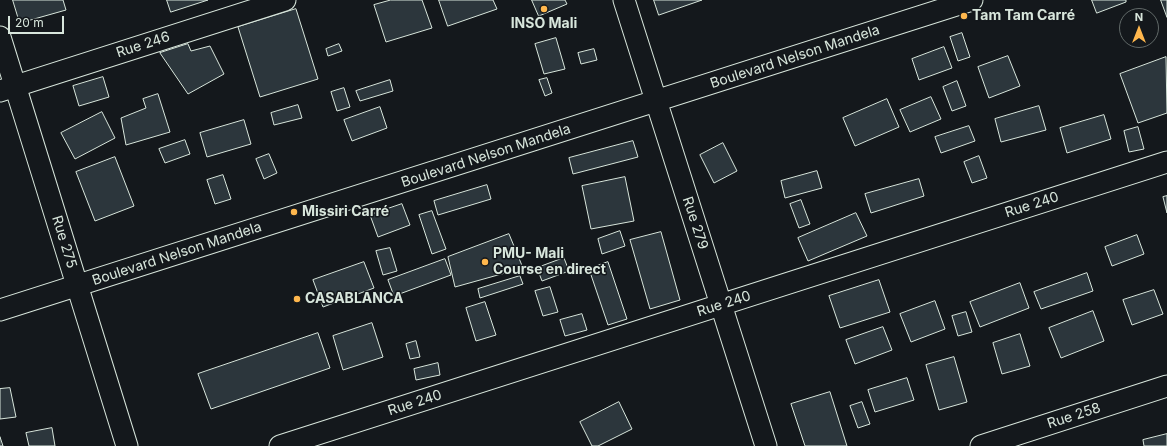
<!DOCTYPE html>
<meta charset="utf-8">
<style>
body{margin:0}
#map{position:relative;width:1167px;height:446px;overflow:hidden;background:#14181c;font-family:Inter,sans-serif}
canvas{display:block}
.north{position:absolute;left:1119px;top:8px;width:40px;height:40px;box-sizing:border-box;background:#14181c;border:1px solid #626a69;border-radius:50%;rotate:0deg;font-size:11px;font-weight:700;line-height:16px;text-align:center;color:#d8e6dc}
.north::after{content:'';display:block;margin:auto;width:14px;height:18px;background:#ffb74d;clip-path:polygon(50% 0,100% 100%,50% 72%,0 100%)}
.scale{position:absolute;left:8px;top:16px;width:56px;height:18px;box-sizing:border-box;border:2px solid #d8e6dc;border-top:0;padding-left:5px;font-size:12px;line-height:14px;white-space:nowrap;color:#d8e6dc;-webkit-text-stroke:3px #14181c;paint-order:stroke}
</style>
<div id="map">
<canvas width="1167" height="446"></canvas>
<div class="north">N</div>
<div class="scale">20 m</div>
</div>
<script>
const c = document.querySelector('canvas').getContext('2d');
c.lineJoin = 'round';
function fill(path, color) { c.fillStyle = color; c.fill(path, 'evenodd'); }
function stroke(path, color, width, dash) { c.strokeStyle = color; c.lineWidth = width; c.lineCap = dash ? 'butt' : 'round'; c.setLineDash(dash || []); c.stroke(path); }
function write(font, color, halo, rows, align = 'center') {
  c.font = font + ' Inter,sans-serif'; c.lineWidth = 3; c.setLineDash([]); c.textBaseline = 'middle'; c.strokeStyle = halo; c.fillStyle = color; for (const [text, x, y, turn = 0] of rows) {
    c.save(); c.translate(x, y); c.rotate((+turn || 0) * Math.PI / 180); c.textAlign = isNaN(turn) ? turn : align; if (halo) c.strokeText(text, 0, 0); c.fillText(text, 0, 0); c.restore();
  }
}
const building = new Path2D(`
 M13,0h50l3,10 -46,13z
 M167,0h41l-37,12z
 M391,0h31l10,28 -46,14 -12,-37z
 M439,0h54l4,9 -49,17z
 M532,0h33l2,4 -28,12z
 M654,0h48l-43,15z
 M1092,0h34v2l-29,11z
 M1161,0h6v17z
 M296,9l22,70 -58,18 -22,-70z
 M962,33l8,24 -12,4 -8,-24z
 M556,38l9,31 -21,5 -9,-30z
 M188,44l3,7 19,-5 14,28 -36,20 -28,-41z
 M339,44l3,7 -14,5 -2,-7z
 M944,47l8,21 -33,12 -7,-21z
 M594,49l3,11 -16,4 -3,-11z
 M1008,56l12,30 -31,12 -11,-31z
 M1166,57l1,56 -29,10 -18,-49z
 M103,77l6,20 -30,9 -6,-20z
 M547,78l5,15 -7,3 -6,-16z
 M390,80l3,11 -33,10 -4,-10z
 M957,81l9,25 -14,5 -9,-24z
 M344,88l6,19 -13,4 -6,-19z
 M158,94l12,38 -44,13 -5,-27 25,-10 -3,-9z
 M931,97l10,22 -31,13 -10,-22z
 M887,99l12,28 -44,19 -12,-28z
 M298,105l4,13 -28,7 -3,-12z
 M1039,106l7,24 -45,12 -6,-23z
 M380,107l7,21 -35,13 -8,-21z
 M102,112l13,26 -40,21 -14,-26z
 M1104,115l7,24 -44,14 -7,-25z
 M244,120l7,24 -44,13 -7,-24z
 M969,126l6,15 -34,12 -6,-16z
 M1138,127l6,22 -15,3 -5,-21z
 M185,140l5,14 -25,9 -6,-14z
 M633,141l5,16 -65,17 -4,-16z
 M723,143l14,28 -23,12 -14,-28z
 M269,154l8,19 -13,6 -8,-20z
 M979,156l8,22 -15,5 -8,-21z
 M115,157l19,49 -39,15 -19,-49z
 M817,171l5,17 -37,10 -4,-17z
 M223,175l8,24 -16,5 -8,-24z
 M625,177l9,44 -43,8 -9,-43z
 M919,179l5,17 -53,17 -6,-19z
 M487,185l4,14 -53,16 -4,-14z
 M1167,196v17l-4,-16z
 M801,200l9,24 -11,4 -9,-24z
 M402,204l8,21 -32,12 -8,-22z
 M432,211l14,38 -14,5 -13,-39z
 M856,213l11,23 -59,25 -10,-23z
 M620,231l5,15 -23,8 -4,-15z
 M661,232l19,68 -30,9 -20,-69z
 M509,234l14,34 -68,19 -7,-30z
 M1137,235l7,19 -32,12 -7,-19z
 M390,248l7,23 -14,4 -7,-24z
 M564,258l5,13 -27,10 -5,-13z
 M445,259l6,16 -57,21 -6,-16z
 M364,262l10,26 -51,19 -10,-27z
 M608,262l19,57 -19,6 -19,-56z
 M1087,273l6,18 -52,18 -7,-17z
 M520,276l3,8 -43,14 -2,-9z
 M879,280l11,32 -50,16 -11,-32z
 M1020,283l9,25 -49,19 -10,-25z
 M550,287l8,25 -15,4 -8,-25z
 M1154,290l9,24 -31,11 -9,-25z
 M935,301l10,28 -34,13 -11,-28z
 M485,302l11,33 -20,6 -10,-33z
 M1093,311l11,30 -43,17 -12,-30z
 M966,312l6,20 -14,4 -6,-20z
 M582,314l5,16 -22,6 -5,-16z
 M372,323l11,34 -40,13 -10,-34z
 M883,327l9,23 -37,14 -9,-24z
 M318,333l12,35 -119,41 -13,-35z
 M1020,334l10,32 -28,8 -9,-31z
 M416,341l4,16 -10,2 -4,-15z
 M954,357l13,45 -28,8 -13,-45z
 M438,363l2,12 -24,5 -2,-11z
 M907,378l7,22 -39,12 -7,-22z
 M10,388l6,29 -16,2v-30z
 M830,392l17,54h-42l-14,-42z
 M619,402l13,27 -34,17h-6l-12,-24z
 M862,402l8,22 -12,4 -8,-22z
 M52,428l3,18h-26l-3,-13z
 M1167,434v12h-23l-1,-6z
 M0,437l3,9h-3z`);
fill(building, '#2c363c');
stroke(building, '#d8e6dc', 1);
const minor = new Path2D(`
 M624,0l142,446
 M0,37l127,409
 M0,91l285,-91
 M0,310l972,-310
 M280,446l887,-284
 M981,446l186,-60`);
stroke(minor, '#d8e6dc', 23);
stroke(minor, '#14181c', 21);
for (const [x, y, r, color] of [
 [544,9,4,"#ffb74d"],
 [964,16,4,"#ffb74d"],
 [294,212,4,"#ffb74d"],
 [485,262,4,"#ffb74d"],
 [297,299,4,"#ffb74d"]
]) { const dot = new Path2D(); dot.arc(x, y, r, 0, 2 * Math.PI); c.fillStyle = color; c.fill(dot); stroke(dot, '#14181c', 1.5); }
write('bold 14px', '#d8e6dc', '#14181c', [
 ["Tam Tam Carré",972,16],
 ["INSO Mali",544,24,"center"],
 ["Missiri Carré",302,212],
 ["PMU- Mali",493,254],
 ["Course en direct",493,270],
 ["CASABLANCA",305,299]
], 'left');
write('14px', '#d8e6dc', '#14181c', [
 ["Rue 246",143,45,-18],
 ["Boulevard Nelson Mandela",795,57,-18],
 ["Boulevard Nelson Mandela",486,156,-18],
 ["Rue 240",1032,205,-18],
 ["Rue 279",695,223,72],
 ["Rue 275",64,242,73],
 ["Boulevard Nelson Mandela",177,254,-18],
 ["Rue 240",724,304,-18],
 ["Rue 240",415,403,-18],
 ["Rue 258",1074,416,-18]
]);
</script>
